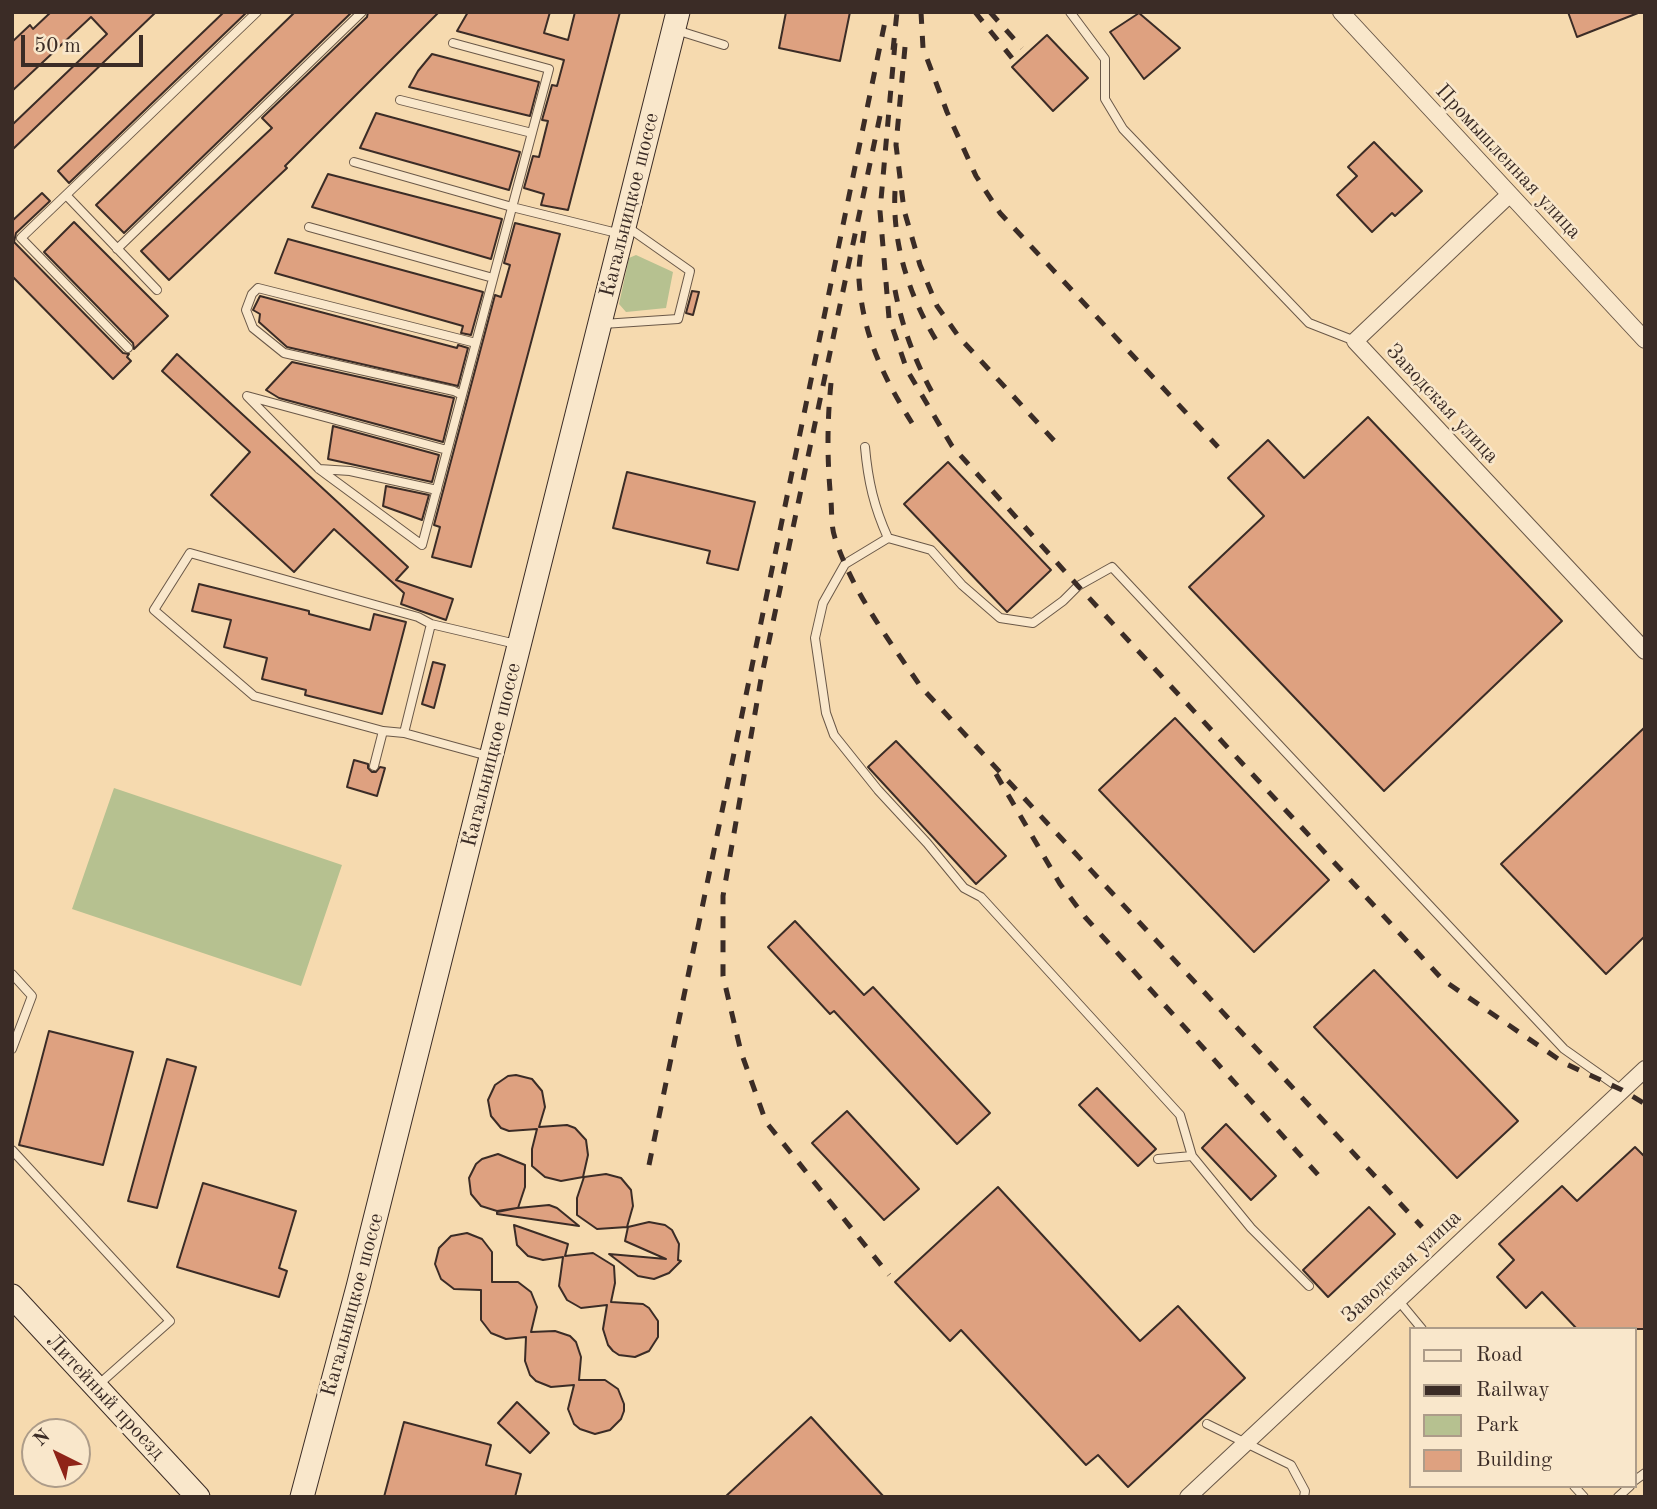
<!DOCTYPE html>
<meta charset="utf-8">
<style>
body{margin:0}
#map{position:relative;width:1657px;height:1509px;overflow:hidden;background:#f6daaf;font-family:"Old Standard TT",serif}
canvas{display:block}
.frame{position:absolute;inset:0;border:14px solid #3b2c26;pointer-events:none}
.legend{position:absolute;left:1409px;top:1327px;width:228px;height:161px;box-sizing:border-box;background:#f9e7cb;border:2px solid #ad9c89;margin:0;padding:9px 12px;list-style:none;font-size:21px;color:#3b2c26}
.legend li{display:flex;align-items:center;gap:14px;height:35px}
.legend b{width:35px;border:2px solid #ad9c89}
.north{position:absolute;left:21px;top:1418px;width:70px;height:70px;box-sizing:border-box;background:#f9e7cb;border:2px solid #ad9c89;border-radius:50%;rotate:317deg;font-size:19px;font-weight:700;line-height:28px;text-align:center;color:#3b2c26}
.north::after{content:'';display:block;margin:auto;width:24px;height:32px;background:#8f2418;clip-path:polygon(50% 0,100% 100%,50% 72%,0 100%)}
.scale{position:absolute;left:21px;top:35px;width:122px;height:32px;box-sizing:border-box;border:4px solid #3b2c26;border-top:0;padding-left:9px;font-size:21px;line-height:24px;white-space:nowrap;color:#3b2c26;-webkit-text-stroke:5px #f9e7cb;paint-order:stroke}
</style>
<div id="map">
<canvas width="1657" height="1509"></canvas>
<div class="frame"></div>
<ul class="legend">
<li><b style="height:9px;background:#f9e7cb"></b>Road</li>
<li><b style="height:9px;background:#3b2c26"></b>Railway</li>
<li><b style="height:19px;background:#b6c190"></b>Park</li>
<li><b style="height:19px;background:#dea180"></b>Building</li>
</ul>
<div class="north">N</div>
<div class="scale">50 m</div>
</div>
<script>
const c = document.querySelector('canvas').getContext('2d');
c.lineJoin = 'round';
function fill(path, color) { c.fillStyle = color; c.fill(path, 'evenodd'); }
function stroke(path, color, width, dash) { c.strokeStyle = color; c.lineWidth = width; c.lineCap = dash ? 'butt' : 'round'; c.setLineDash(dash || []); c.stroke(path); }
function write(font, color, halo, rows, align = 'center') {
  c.font = font + ' "Old Standard TT",serif'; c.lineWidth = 5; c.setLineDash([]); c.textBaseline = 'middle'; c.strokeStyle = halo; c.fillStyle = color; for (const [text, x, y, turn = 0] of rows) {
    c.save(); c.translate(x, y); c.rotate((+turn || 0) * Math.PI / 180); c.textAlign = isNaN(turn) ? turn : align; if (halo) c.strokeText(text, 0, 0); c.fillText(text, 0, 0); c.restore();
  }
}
fill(new Path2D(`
 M636,255l37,17 -7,36 -40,4 -7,-8 10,-46z
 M114,788l228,77 -41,121 -229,-77z`), '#b6c190');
const building = new Path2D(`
 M51,12h105l-144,138v-25l95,-91 -16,-17 -79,74v-49l18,-17 3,4z
 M224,12h23l-178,171 -11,-12z
 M295,12h57l-228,221 -28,-28z
 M368,12h71l-154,154 2,2 -118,112 -28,-29 131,-123 -10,-10 105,-101z
 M468,12h82l-6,21 24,7 7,-28h45l-52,198 -27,-5 3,-11 -20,-6 9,-32 6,1 9,-36 -6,-1 10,-35 5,1 7,-26 -107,-29z
 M786,12h64l-10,49 -61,-13z
 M1568,12h70v1l-61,24z
 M1139,13l41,35 -36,31 -34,-47z
 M1047,35l41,43 -35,33 -41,-44z
 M432,54l107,28 -9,34 -121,-29 9,-16z
 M376,113l144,39 -11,38 -149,-42z
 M1374,142l48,49 -27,25 -3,-3 -20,19 -35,-37 20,-19 -9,-9z
 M328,174l174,45 -11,40 -179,-52z
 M42,193l8,8 -34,32 -2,9 109,111 6,1 -2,3 4,4 -18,18 -101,-103v-55z
 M74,222l94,94 -34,33 -1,-6 -89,-91z
 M515,223l45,11 -89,333 -39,-10 8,-30 -6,-2 61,-230 6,2 9,-32 -6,-2z
 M288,239l195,53 -12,43 -10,-2 2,-7 -188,-53z
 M692,291l7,1 -6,23 -7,-2z
 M260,296l197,52 1,-3 10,3 -10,38 -171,-39 -28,-25 1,-8 -7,-4z
 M177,354l231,213 -12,13 57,19 -7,21 -45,-16 3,-11 -70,-64 -40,43 -83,-77 39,-43 -88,-81z
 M292,362l162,36 -11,44 -164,-44 -13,-8z
 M1368,417l194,204 -178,170 -195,-204 75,-71 -36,-38 40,-38 36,38z
 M333,426l106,29 -7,27 -104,-23z
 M948,462l103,108 -44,42 -103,-108z
 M627,472l128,30 -17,68 -31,-7 3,-12 -97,-23z
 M386,486l43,9 -7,25 -39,-14z
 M199,584l110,27v3l61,16 4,-16 32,8 -24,92 -77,-19 1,-5 -44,-11 5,-21 -43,-11 7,-27 -39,-9z
 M433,662l12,3 -11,43 -12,-4z
 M1175,718l154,162 -75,72 -155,-162z
 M1645,727v209l-39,38 -105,-110z
 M896,741l110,115 -30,28 -108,-117z
 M354,760l14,4v4l4,4h4l4,-5 5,1 -8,28 -30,-9z
 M795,921l69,74 9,-8 117,126 -33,31 -123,-133 -4,3 -62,-67z
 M1374,970l144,151 -61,57 -143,-151z
 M49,1031l84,21 -30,113 -84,-20z
 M167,1059l29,8 -39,141 -29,-7z
 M516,1075l16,4 10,12 3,16 -6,20 28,-2 8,3 11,12 2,15 -5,22 -22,4 -16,-4 -13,-11v-17l5,-20 -28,2 -8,-3 -10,-12 -3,-16 7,-15 13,-9z
 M1097,1088l59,61 -18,17 -59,-61z
 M847,1111l72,78 -35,31 -72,-77z
 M1226,1124l50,52 -25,24 -49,-52z
 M1635,1147l10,10v172h-68l-35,-37 -16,16 -29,-31 17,-17 -15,-16 63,-58 15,15z
 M498,1154l27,11v22l-7,21 31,-3 8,3 22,18 -82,-12v-2l20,-4 -20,3 -16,-5 -10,-12 -2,-16 7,-14 6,-5z
 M606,1174l15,4 10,12 2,16 -6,21 -30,2 -20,-14v-17l7,-21z
 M203,1183l93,28 -17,57 8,3 -8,26 -102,-30z
 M998,1187l142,154 38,-35 67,72 -117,109 -30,-32 -12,10 -125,-135 -11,11 -55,-59z
 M1369,1207l26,27 -67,63 -25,-27z
 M649,1222l16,3 7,5 7,14 -1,16 3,1 -12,12 -15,6 -16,-3 -29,-22 57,5 -41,-18 3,-14z
 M514,1225l54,19 -3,12 28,-3 21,13 1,17 -4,19 32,2 6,4 9,13v16l-9,14 -14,6 -16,-2 -6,-4 -5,-6 -5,-16 4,-24 -26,3 -14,-8 -8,-14 4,-29 -20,3 -15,-4 -11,-11z
 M467,1233l15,6 10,13v30h26l13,10 6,15 -6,25 24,-1 15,5 6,6 5,15 -2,23h26l13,9 6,15v7l-3,8 -11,11 -15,4 -15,-5 -6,-5 -6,-15 6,-24 -23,2 -15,-6 -6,-6 -5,-14 1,-24 -20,2 -15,-6 -10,-13v-30l-27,-1 -13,-10 -6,-15 4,-16 12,-12z
 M517,1402l32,31 -19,20 -32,-30z
 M811,1417l73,80h-159z
 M404,1422l87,23 -5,20 35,9 -6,23h-131z`);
fill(building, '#dea180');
stroke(building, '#3b2c26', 2);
const service = new Path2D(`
 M1070,12l35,47v40l18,30 186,194 46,18
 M676,30l48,15
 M400,100l132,33
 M354,162l158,45 109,27
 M66,195l91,95
 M309,227l184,51
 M117,249l245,-237
 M603,324l75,-5 12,-48 -64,-45
 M128,348l-107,-110 236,-226
 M462,395l-8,-4 -170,-38 -31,-25 -7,-18 6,-16 6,-6 218,55
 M865,447c3,34 9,60 23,91l-43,26 -22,39 -8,35 11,75 8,22 44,55 49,53 37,45 17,9 199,218 12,41 -34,3
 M447,450l-200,-54 72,73 103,76 127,-476 -96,-26
 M319,469l31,2 87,19
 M888,538l43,12 31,35 38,33 33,5 30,-22 15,-15 34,-19 452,482 58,41
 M404,733l-21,-2 -129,-35 -100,-86 36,-57 228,64 13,7
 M488,756l-84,-23 27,-109 85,20
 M374,766l9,-35
 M12,974l20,22 -20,53
 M12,1150l158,171 -72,64
 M1192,1156l59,72 58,58
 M1398,1300l24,29
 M1207,1424l84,41 14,26 -1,6
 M1634,1481l11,-8
 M1574,1486l10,11
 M1618,1497l12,-11`);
const minor = new Path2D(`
 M1341,12l304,328
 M1509,195l-154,146 290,310
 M1188,1497l457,-428`);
const secondary = new Path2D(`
 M12,1296l186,201
 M302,1497l56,-210 320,-1275`);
stroke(service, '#6a5848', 10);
stroke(minor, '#6a5848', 18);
stroke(secondary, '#3b2c26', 25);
stroke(service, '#f9e7cb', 8);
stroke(minor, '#f9e7cb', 16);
stroke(secondary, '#f9e7cb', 23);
stroke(new Path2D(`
 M921,12l2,36 24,64 29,64 24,37 218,234
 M975,12l37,46
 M990,12l32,36
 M895,43l-15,168 9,107 18,52 45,76 126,140 365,394 121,83 58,27 23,14
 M905,47l-9,98 8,65 16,55 17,41 22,31 100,109
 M893,50l4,-38
 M880,116l-119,563 -38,217v80l18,76 25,70 123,153
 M895,191c-3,56 16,110 46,157
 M864,231c-2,15 -6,33 -5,49 4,55 24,97 53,143
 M895,290c7,37 20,71 38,104
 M831,383c-4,40 -4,78 0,118 1,12 0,26 4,37 18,55 54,102 86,149l501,540
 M996,774l64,110 25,33 235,260
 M649,1165l238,-1153`), '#3b2c26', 5, [12, 12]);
write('21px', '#3b2c26', '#f9e7cb', [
 ["Промышленная улица",1508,162,47],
 ["Кагальницкое шоссе",630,205,-76],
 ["Заводская улица",1442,404,47],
 ["Кагальницкое шоссе",492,755,-76],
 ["Заводская улица",1402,1267,-43],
 ["Кагальницкое шоссе",353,1305,-75],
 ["Литейный проезд",105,1397,47]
]);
</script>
